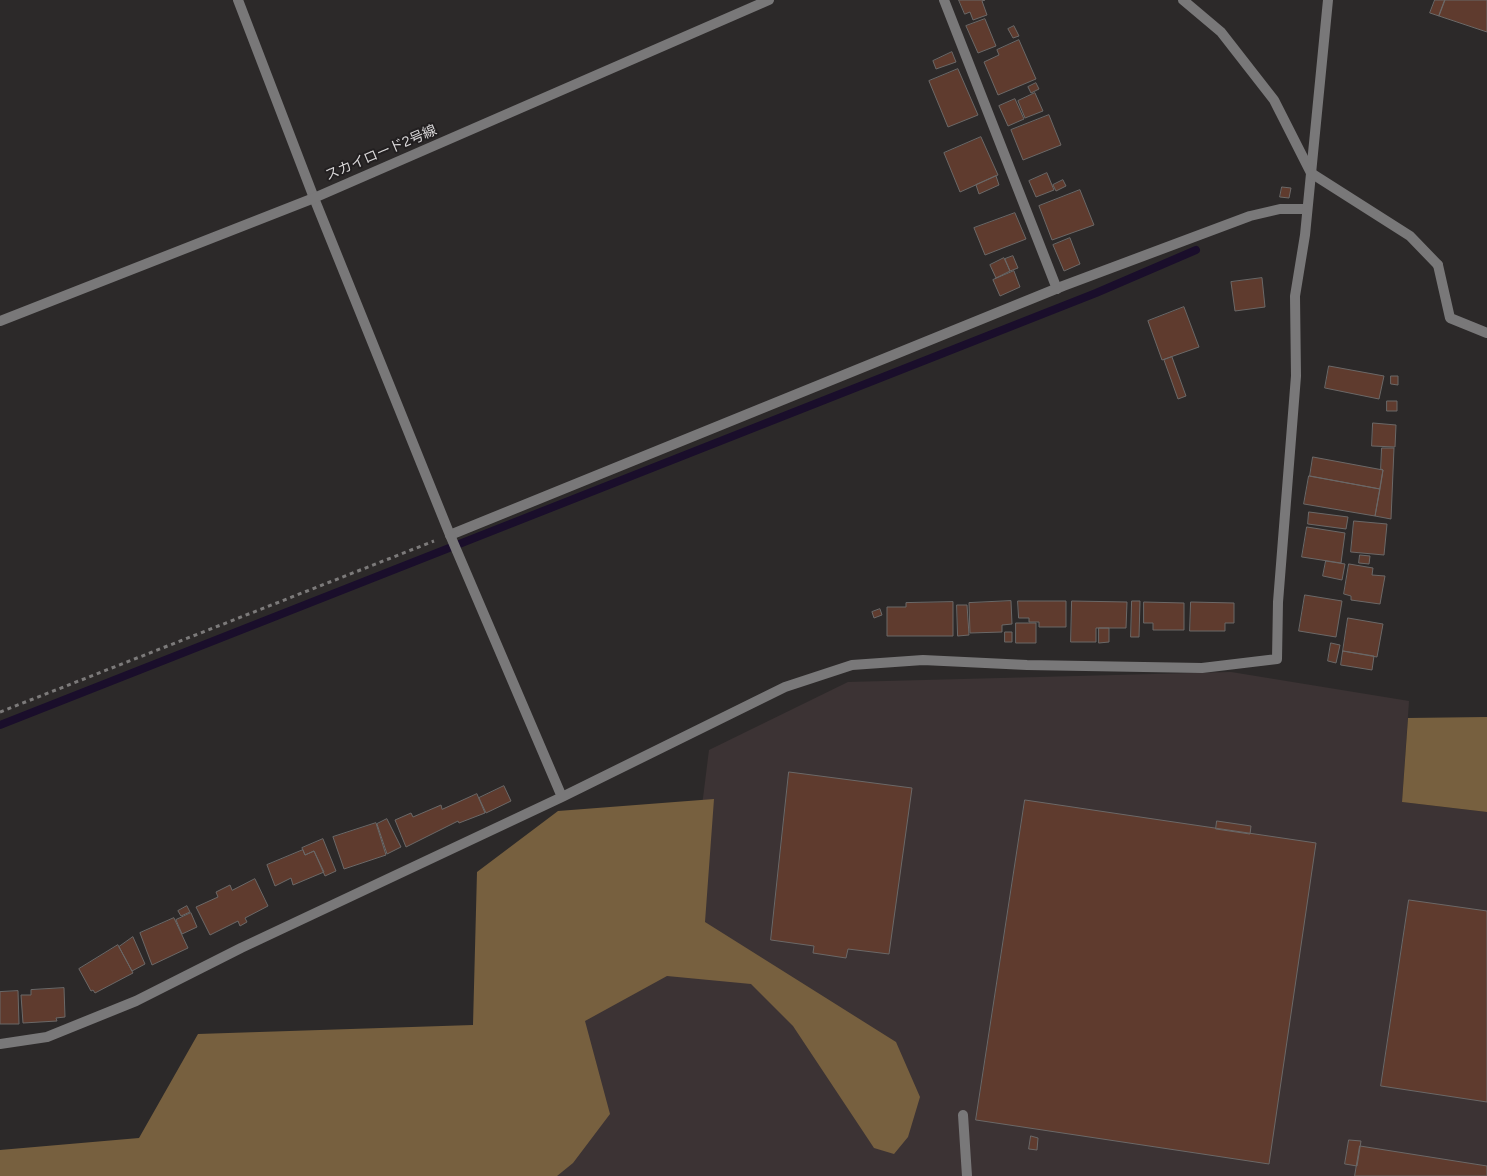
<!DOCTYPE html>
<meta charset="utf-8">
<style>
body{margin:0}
canvas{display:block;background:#2c2929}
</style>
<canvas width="1487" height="1176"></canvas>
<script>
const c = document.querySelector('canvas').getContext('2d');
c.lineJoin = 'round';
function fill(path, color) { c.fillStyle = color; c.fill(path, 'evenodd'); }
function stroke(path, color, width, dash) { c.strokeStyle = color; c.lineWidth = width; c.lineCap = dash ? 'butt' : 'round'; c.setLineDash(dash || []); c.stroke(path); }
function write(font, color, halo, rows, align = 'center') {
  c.font = font + ' Figtree,"Noto Sans JP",sans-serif'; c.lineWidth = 4; c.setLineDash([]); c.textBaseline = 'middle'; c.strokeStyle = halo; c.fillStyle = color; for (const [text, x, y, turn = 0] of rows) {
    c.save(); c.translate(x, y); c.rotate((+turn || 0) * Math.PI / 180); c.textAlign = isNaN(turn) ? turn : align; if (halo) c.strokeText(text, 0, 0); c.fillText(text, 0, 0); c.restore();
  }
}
fill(new Path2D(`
 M1231,672l178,29 -7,101 85,10v364h-1038l121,-169 114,-56 25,-201 139,-68z`), '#3c3334');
fill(new Path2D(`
 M1487,717v95l-85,-10 6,-84z
 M714,799l-9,123 191,120 24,55 -12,40 -14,17 -20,-6 -81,-122 -42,-42 -84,-8 -82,45 25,93 -37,49 -16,13h-557v-26l139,-12 59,-104 275,-9 4,-153 81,-61z`), '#77603f');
stroke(new Path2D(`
 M0,725l1096,-432 100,-43`), '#1a0e2b', 8);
const building = new Path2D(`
 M959,0h26l-3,1 5,14 -14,5 -3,-8 -5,2z
 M1435,0h10l-6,16 -9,-3z
 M1445,0h42v32l-48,-16z
 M985,19l11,27 -18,7 -12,-27z
 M1014,26l5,10 -6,2 -5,-9z
 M1019,40l17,39 -38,16 -14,-33 15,-7 -2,-5z
 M952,52l4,10 -20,7 -3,-8z
 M958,69l20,46 -30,12 -19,-46z
 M1036,83l3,6 -8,4 -3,-6z
 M1035,93l8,18 -18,7 -7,-17z
 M1015,99l9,20 -16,7 -9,-20z
 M1049,115l12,30 -38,15 -12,-30z
 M981,137l17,38 -38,17 -16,-39z
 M1047,173l7,17 -18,7 -7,-16z
 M996,176l3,9 -20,9 -3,-9z
 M1063,180l3,6 -10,5 -3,-6z
 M1282,187l9,1 -2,10 -9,-1z
 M1080,190l14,35 -42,15 -13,-34z
 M1015,213l11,26 -41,16 -11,-27z
 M1070,238l10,26 -16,7 -11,-26z
 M1013,256l5,12 -8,3 -5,-12z
 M1004,258l6,13 -14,7 -6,-13z
 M1014,271l6,16 -20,9 -7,-16z
 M1262,278l3,29 -30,4 -4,-29z
 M1184,307l15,40 -37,13 -14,-39z
 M1172,357l14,39 -8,3 -14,-39z
 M1329,366l55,10 -5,23 -54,-11z
 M1391,376h7v9l-7,-1z
 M1387,401h10v10h-10z
 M1373,423l23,2 -1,22 -23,-1z
 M1382,448h12l-3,71 -16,-3 8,-46 -2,-1z
 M1313,457l70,13 -3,19 -70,-13z
 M1309,476l71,13 -5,27 -71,-12z
 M1309,512l39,5 -2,12 -38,-5z
 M1354,521l33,3 -3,31 -33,-3z
 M1307,527l38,6 -4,30 -39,-6z
 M1360,555l10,1 -1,8 -10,-1z
 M1326,561l19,3 -3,16 -19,-4z
 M1349,564l24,4 -1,7 13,1 -5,28 -29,-4v-4l-7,-2z
 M1305,595l37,6 -6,36 -37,-6z
 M1011,601l1,23 -10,1v7l-32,1 -1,-30z
 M1018,601h48v26h-27v-5h-10v-4h-10z
 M1072,601l55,1 -1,26h-30v14h-25z
 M1132,601h8l-1,36h-8z
 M953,602v34h-66v-29h19v-4z
 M1144,602l40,1v27h-31v-7h-9z
 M1191,602l43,1v20h-9v8h-35z
 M957,605h10l2,30 -11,1z
 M880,609l2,6 -8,3 -2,-6z
 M1348,618l35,6 -6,33 -34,-6z
 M1016,623h20v20h-20z
 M1099,628h10v14l-10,1z
 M1005,632h7v10h-7z
 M1331,643l9,2 -4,18 -8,-2z
 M1343,651l31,5 -2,14 -31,-5z
 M789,772l123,16 -23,166 -41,-5 -2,9 -33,-5 1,-7 -43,-6z
 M504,786l7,15 -25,12 -7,-15z
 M477,794l8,19 -26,10 -1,-2 -52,26 -11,-27 16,-7 2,4 28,-12 1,4z
 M1025,800l291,43 -47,321 -293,-44z
 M387,819l14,28 -14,7 -10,-30z
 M1217,821l34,5 -1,8 -34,-5z
 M376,823l10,32 -42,14 -11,-32z
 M323,839l13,32 -11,5 -11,-25 -9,4 -3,-7z
 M303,850l2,5 9,-4 10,21 -31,13 -2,-7 -16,8 -8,-21z
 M255,879l13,27 -23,12 2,4 -7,4 -2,-5 -28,14 -14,-28 22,-10 -2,-5 14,-7 2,5z
 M1409,900l78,11v191l-106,-16z
 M187,906l3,6 -9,4 -3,-5z
 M191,913l6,14 -15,7 -6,-14z
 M174,918l14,30 -36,17 -12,-32z
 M133,937l12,27 -13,7 -13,-24z
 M118,945l15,28 -38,20 -2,-3 -2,1 -12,-22z
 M64,988l1,29 -9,1 1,3 -34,2 -2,-28h10v-5z
 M18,991l1,33h-19v-32z
 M1031,1136l7,2 -1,12 -8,-1z
 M1349,1140l12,1 -4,25 -12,-2z
 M1360,1146l127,20v10h-132z`);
fill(building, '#5f3b2e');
stroke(building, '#6b6867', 1);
stroke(new Path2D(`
 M0,712l434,-171`), '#7c7a7a', 3, [4, 4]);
stroke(new Path2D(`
 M450,535l613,-249 187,-70 30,-7h27
 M963,1115l4,61`), '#797879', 10);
stroke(new Path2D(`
 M238,0l76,198 136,337 112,262
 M944,0l113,289
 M1438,265l12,53 37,15
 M0,1044l47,-7 89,-36 105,-53 321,-151 223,-110 67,-22 71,-5 104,5 175,3 75,-9 1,-57 18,-226 -1,-80 10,-61 23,-235`), '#797879', 10);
stroke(new Path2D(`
 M1183,0l38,32 53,68 37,73 99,63 28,29
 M0,321l314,-123 455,-198`), '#797879', 10);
write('14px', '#d8d6d7', '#221f20', [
 ["スカイロード2号線",381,153,-23]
]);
</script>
